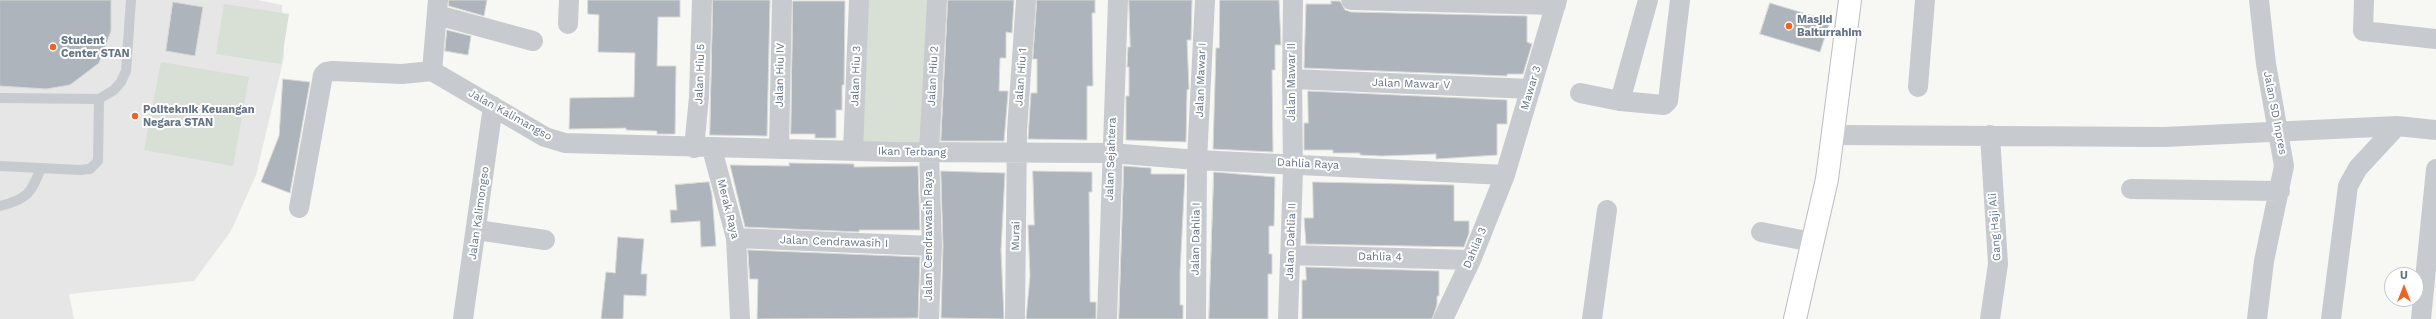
<!DOCTYPE html>
<style>
body{margin:0}
#map{position:relative;width:2436px;height:319px;overflow:hidden;background:#f7f7f4;font-family:"Work Sans",sans-serif}
canvas{display:block}
.north{position:absolute;left:2384px;top:267px;width:40px;height:40px;box-sizing:border-box;background:#fff;border:1px solid #c1c7cf;border-radius:50%;rotate:0deg;font-size:11px;font-weight:700;line-height:16px;text-align:center;color:#657487}
.north::after{content:'';display:block;margin:auto;width:14px;height:18px;background:#ec6420;clip-path:polygon(50% 0,100% 100%,50% 72%,0 100%)}
</style>
<div id="map">
<canvas width="2436" height="319"></canvas>
<div class="north">U</div>
</div>
<script>
const c = document.querySelector('canvas').getContext('2d');
c.lineJoin = 'round';
function fill(path, color) { c.fillStyle = color; c.fill(path, 'evenodd'); }
function stroke(path, color, width, dash) { c.strokeStyle = color; c.lineWidth = width; c.lineCap = dash ? 'butt' : 'round'; c.setLineDash(dash || []); c.stroke(path); }
function write(font, color, halo, rows, align = 'center') {
  c.font = font + ' "Work Sans",sans-serif'; c.lineWidth = 4; c.setLineDash([]); c.textBaseline = 'middle'; c.strokeStyle = halo; c.fillStyle = color; for (const [text, x, y, turn = 0] of rows) {
    c.save(); c.translate(x, y); c.rotate((+turn || 0) * Math.PI / 180); c.textAlign = isNaN(turn) ? turn : align; if (halo) c.strokeText(text, 0, 0); c.fillText(text, 0, 0); c.restore();
  }
}
fill(new Path2D(`
 M0,0h257l25,5 2,52 -28,118 -25,56 -37,50 -125,13 5,25h-74z`), '#e5e6e5');
fill(new Path2D(`
 M859,0h78l-8,153 -76,-2z
 M224,4l65,10 -8,50 -65,-10z
 M161,62l88,15 -16,89 -89,-16z`), '#d8dfd5');
const building = new Path2D(`
 M0,0h111v31l-12,32 -29,22 -24,4 -46,-3z
 M449,0h38l-3,16 -35,-10z
 M588,0h92v17h-22l-1,49h19l-1,68h-18v-3l-31,-1v-2l-57,1 1,-31 64,-1 1,-44 -37,-1 1,-37 -11,-1z
 M713,0h57l-3,136 -57,-1z
 M948,0h66l-2,33 -6,-1v26h-6l-1,33h9v2l-4,48h-63z
 M1037,0h58v13h-3l1,73h-6v54l-59,-1 3,-46h6v-34h-4z
 M1129,0h63l-1,40h-4l2,49 -2,1 -1,52 -60,-2v-44h3v-29h-2l1,-20h2z
 M1220,0h59l2,45h-6v25h-3l1,82 -60,-3 3,-101h3z
 M793,1h52l-1,84h-2v25h-6v28h-21v-4h-24z
 M1331,1h9l5,9 6,2 176,4v26l5,2 -9,30h-16v2l-203,-8 2,-64h25z
 M173,2l30,5 -8,49 -29,-5z
 M1770,3l60,18 -10,31 -60,-18z
 M447,30l24,6 -3,19 -23,-4z
 M283,79l27,3 -20,111 -29,-11 18,-46z
 M1308,91l199,9v24h-10v31l-61,4v-5l-54,2 -22,-1v-2h-27v-3h-29v-27h4z
 M789,163l65,1v3l64,-1 2,64h-61v2l-114,-5 -15,-62 59,1z
 M1124,166l27,2v6h34l-5,99v32h3v14h-64z
 M941,171l64,2 -4,77 3,69 -63,-1 2,-72z
 M1033,171l59,1v20h-3l1,110h6v17h-70l4,-43 -2,-51h6z
 M1214,172l61,5 -1,49h-5v28h3v20h-4v45h-59z
 M709,182l3,13 4,51 -15,1 -1,-26 -29,2 -1,-13h7l-2,-25z
 M1313,182l141,3v36h15v12l-5,14 -158,-3 -2,-26h9z
 M618,237l26,2 -3,35h6l-1,22 -22,-1 -1,24h-22l5,-47 9,1z
 M748,250l172,7 -2,61 -161,1 1,-40h-8z
 M1306,267l133,4v25h-2v9l-5,14h-130v-39h4z`);
fill(building, '#aeb4bb');
stroke(building, '#d9d9d6', 1);
const secondary = new Path2D(`
 M1795,319l32,-140 23,-179`);
stroke(secondary, '#b9bdc3', 24);
stroke(new Path2D(`
 M0,98l99,1 15,-9 7,-8 5,-11 5,-71
 M0,166l80,4 10,-1 8,-8 1,-62
 M0,206c28,-7 31,-13 41,-38`), '#c7cace', 10);
stroke(new Path2D(`
 M438,0l-6,71 113,66 20,6 330,9 216,1 86,7 308,15
 M1351,0l205,5
 M2364,0l-1,31 73,8
 M437,15l96,26
 M568,24l1,-24
 M1292,79l239,10
 M1918,87l7,-87
 M1580,93l40,8 44,4 4,-4 12,-101
 M1620,101l28,-101
 M1834,135l330,2 233,-11 39,4
 M694,148l5,-51 3,-97
 M712,149l24,89 4,81
 M779,149l3,-149
 M853,151l6,-151
 M2131,189l149,2
 M299,208l24,-133 3,-3 7,-1 69,3 30,-3
 M477,230l68,10
 M1761,232l51,10
 M736,238l196,8
 M1290,255l181,5
 M463,319l30,-213
 M929,319l3,-73 -3,-93 8,-153
 M1015,319l2,-188 9,-131
 M1107,319l11,-319
 M1196,319l1,-159 8,-160
 M1288,319l5,-148 -1,-92 1,-79
 M1443,319l28,-59 34,-85 52,-175
 M1592,319l15,-109
 M1990,319l8,-55 -8,-129
 M2257,319l7,-58 20,-95 -18,-102 -7,-64
 M2331,319l17,-133 10,-18 39,-42
 M2421,319l15,-150`), '#c7cace', 20);
stroke(secondary, '#fff', 22);
for (const [x, y, r, color] of [
 [1789,26,4,"#ec6420"],
 [53,47,4,"#ec6420"],
 [135,116,4,"#ec6420"]
]) { const dot = new Path2D(); dot.arc(x, y, r, 0, 2 * Math.PI); c.fillStyle = color; c.fill(dot); stroke(dot, '#fff', 1.5); }
write('bold 11px', '#657487', '#fff', [
 ["Masjid",1797,20],
 ["Baiturrahim",1797,33],
 ["Student",61,41],
 ["Center STAN",61,54],
 ["Politeknik Keuangan",143,110],
 ["Negara STAN",143,123]
], 'left');
write('11px', '#657487', '#fff', [
 ["Jalan Hiu 5",700,74,-88],
 ["Jalan Hiu IV",780,75,-89],
 ["Jalan Hiu 3",856,76,-88],
 ["Jalan Hiu 2",933,76,-87],
 ["Jalan Hiu 1",1021,77,-86],
 ["Jalan Mawar I",1201,80,-88],
 ["Jalan Mawar II",1292,82,-90],
 ["Jalan Mawar V",1411,84,2],
 ["Mawar 3",1531,88,-73],
 ["Jalan SD Inpres",2275,113,79],
 ["Jalan Kalimangso",510,115,29],
 ["Ikan Terbang",912,152,1],
 ["Jalan Sejahtera",1111,159,-88],
 ["Dahlia Raya",1308,164,3],
 ["Merak Raya",728,209,76],
 ["Jalan Kalimongso",479,213,-82],
 ["Gang Haji Ali",1995,227,-94],
 ["Jalan Cendrawasih Raya",929,236,-90],
 ["Murai",1016,236,-89],
 ["Jalan Dahlia I",1196,239,-89],
 ["Jalan Dahlia II",1291,241,-88],
 ["Jalan Cendrawasih I",834,242,2],
 ["Dahlia 3",1475,248,-67],
 ["Dahlia 4",1380,257,1]
]);
</script>
